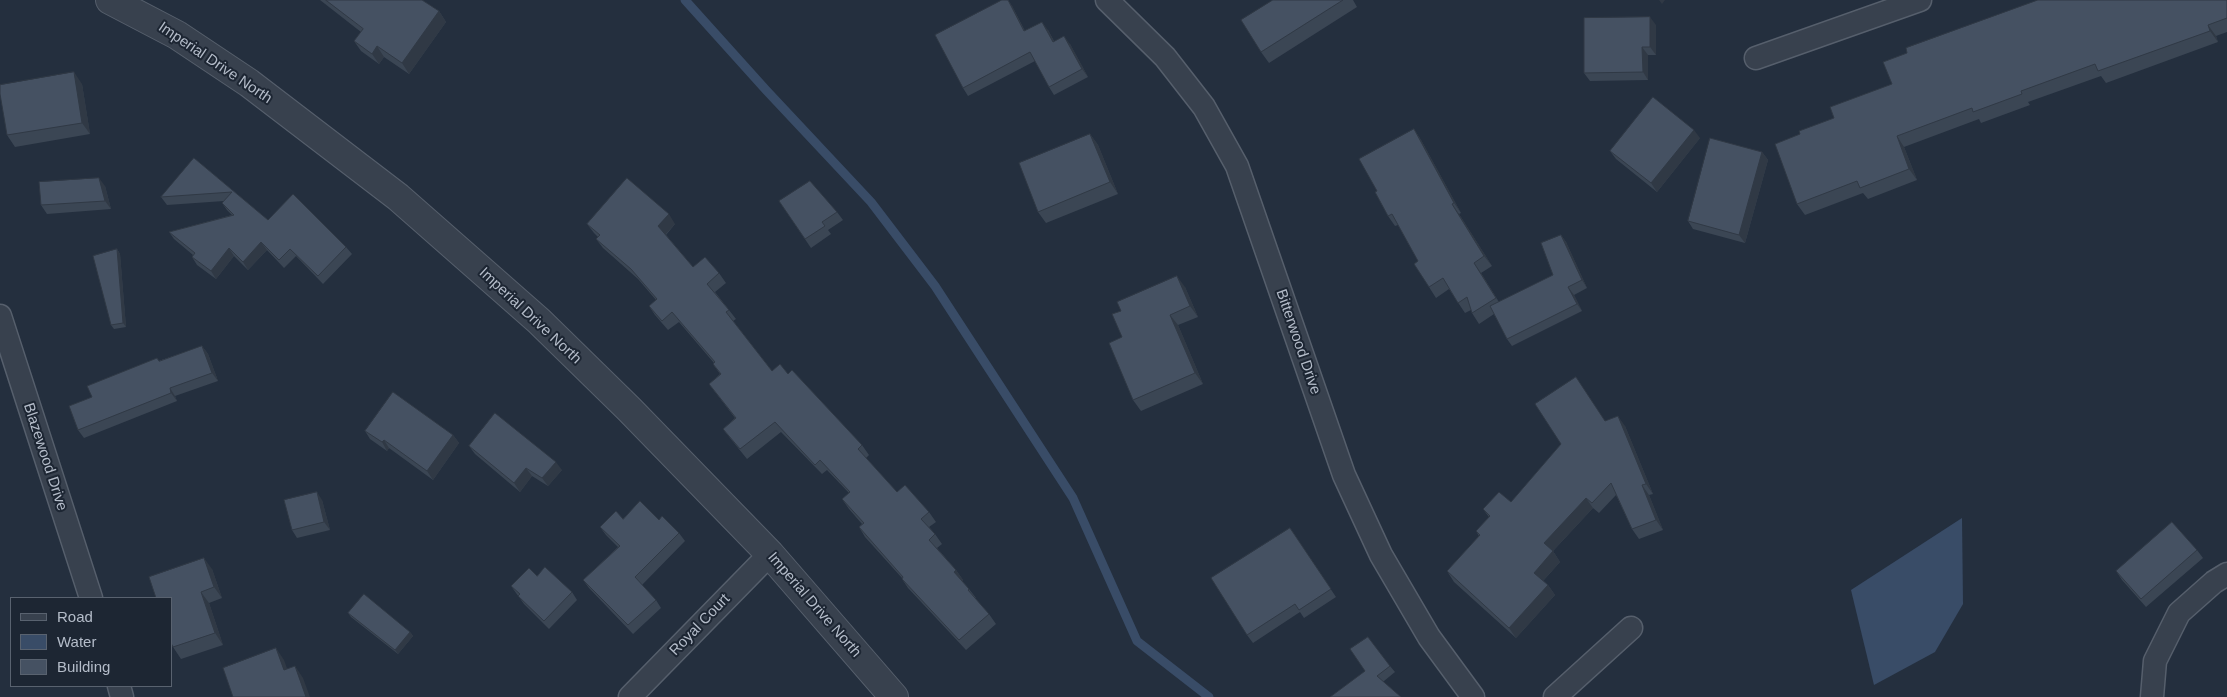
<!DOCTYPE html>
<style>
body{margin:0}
#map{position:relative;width:2227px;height:697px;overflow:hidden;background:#242f3e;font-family:Arial,sans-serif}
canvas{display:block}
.legend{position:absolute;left:10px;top:597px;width:162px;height:90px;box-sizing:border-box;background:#1d2633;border:1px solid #59626f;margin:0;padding:6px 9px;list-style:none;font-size:15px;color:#b4bcc9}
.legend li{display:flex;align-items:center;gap:10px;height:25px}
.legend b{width:25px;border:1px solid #59626f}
</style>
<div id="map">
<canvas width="2227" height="697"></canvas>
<ul class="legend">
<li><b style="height:6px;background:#38414e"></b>Road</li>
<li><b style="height:14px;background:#394c67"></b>Water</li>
<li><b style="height:14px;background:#455162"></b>Building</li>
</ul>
</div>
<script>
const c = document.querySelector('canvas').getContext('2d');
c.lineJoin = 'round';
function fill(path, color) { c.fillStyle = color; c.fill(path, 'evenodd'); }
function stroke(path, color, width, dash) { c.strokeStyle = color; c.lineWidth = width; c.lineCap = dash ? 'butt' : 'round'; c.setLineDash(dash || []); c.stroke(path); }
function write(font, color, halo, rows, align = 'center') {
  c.font = font + ' Arial,sans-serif'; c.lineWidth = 4; c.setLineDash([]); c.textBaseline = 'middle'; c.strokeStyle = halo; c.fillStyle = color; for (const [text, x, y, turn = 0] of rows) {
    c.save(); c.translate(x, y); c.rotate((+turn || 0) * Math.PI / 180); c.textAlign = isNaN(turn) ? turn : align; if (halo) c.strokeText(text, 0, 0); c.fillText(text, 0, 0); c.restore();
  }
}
fill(new Path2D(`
 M1962,518l1,86 -28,48 -61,33 -23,-95z`), '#394c67');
stroke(new Path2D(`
 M685,0l81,90 105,112 64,84 138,212 64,143 72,56`), '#394c67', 9);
const minor = new Path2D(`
 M1107,0l58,57 39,50 33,59 107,309 37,80 48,82 44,60
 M1756,58l164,-58
 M0,316l91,282
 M119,686l3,11
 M630,697l140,-143
 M1555,697l76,-69
 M2152,697l3,-36 24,-48 35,-31 13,-8`);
const tertiary = new Path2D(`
 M110,0l67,35 72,48 149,114 141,124 90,88 141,145 124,143`);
stroke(minor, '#565f6c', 25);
stroke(tertiary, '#565f6c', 30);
stroke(minor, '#38414e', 22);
stroke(tertiary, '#38414e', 28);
fill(new Path2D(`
 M320,0h102l17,11 7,11 -37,52 -25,-17 -5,7 -18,-13 -7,-10 7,-9z
 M1002,0h6l4,6 13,25 23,-1 6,11 16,3 18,33 -34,18 -5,-8 -14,-26 -67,35 -5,-8z
 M1273,0h80l4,7 -88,56 -8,-11z
 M2227,0v32l-11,4 2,6 -112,41 -5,-7 -73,26 2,3 -49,18 -2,-4 -75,28 13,33 -49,19 -5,-6 -58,22 -8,-11 3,-70 34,-16 58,-34 15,-31z
 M1656,25v30h-8v25l-58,1 -6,-8z
 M82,84l8,50 -75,13 -8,-12z
 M1414,129l7,11 40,73 -2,1 33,52 -11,7 18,29 54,-27 8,-40 5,7 21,46 -13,7 8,16 -70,35 -5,-7 -13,-25 -15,10 -7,-11 -1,-3 -6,3 -16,-24 -13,9 -7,-11 -11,-26 -20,-36 -3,1 -7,-10 -11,-25z
 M1090,134l8,11 20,49 -72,29 -8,-11z
 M1700,138l-43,54 -41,-33 -6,-8z
 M1762,152l6,8 -23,83 -52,-14 -5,-8z
 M194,158l74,62 78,27 6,7 -29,30 -27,-28 -12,12 -17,-18 -19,20 -14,-14 -18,23 -19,-14 -5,-8 1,-2 -19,-16 -5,-7 63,-17 -5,-5 -5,-7 2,-2 -57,4 -6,-8z
 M105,186l6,23 -64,5 -6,-9z
 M779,201l58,11 6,8 -15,10 3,4 -20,14z
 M587,224h88l-9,11 27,32 26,6 7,10 -11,9 21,27 -3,2 39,50 16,3 74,71 7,10 -3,3 31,34 32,20 7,10 -7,5 6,7 7,10 -5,4 19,22 7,10 -1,1 7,8 7,9 -1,1 14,15 7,10 -30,26 -58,-62 -6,-9v-1l-37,-41 -6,-10 3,-3 -13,-15 -7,-10 7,-6 -22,-23 -5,4 -41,-42 -34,27 -17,-21 -7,-9 12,-11 -26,-34 11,-10 -7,-10 1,-1 -35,-41 -11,8 -13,-15 -6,-9 7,-6 -18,-21 -35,-31 -7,-9 2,-2 -4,-4z
 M117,249l3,5 6,73 -12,2 -3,-4z
 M1185,287l13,30 -20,8 25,59 -62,27 -8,-11 -11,-63z
 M202,346l6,8 10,27 -43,15 2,5 -93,37 -6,-8 81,-69z
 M1606,421l19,5 28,68 -4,1 14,35 -24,9 -7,-10 -16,-34 -17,18 -6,-5 -40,43 7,11 -17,19 5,4 7,10 -39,43 -62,-56 -7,-11 32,-35 -3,-5 13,-14 -6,-8 28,-7z
 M365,431l88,4 6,8 -26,37 -44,-32 -2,3 -17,-12z
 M469,446l93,24 -14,16 -16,-10 -12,16 -45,-38z
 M322,500l8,30 -33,8 -5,-8z
 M623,519l36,1 20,13 6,8 -43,44 14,15 5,8 -28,26 -44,-46 -6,-8 35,-33 -12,-12 -6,-8z
 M1290,528l46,69 -32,21 -4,-6 -47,31 -6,-8z
 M2197,550l6,8 -57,49 -24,-27 -6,-9z
 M212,569l10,29 -13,5 14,42 -42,14 -8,-12z
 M537,576l35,16 5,8 -28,29 -25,-25 -13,-18z
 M348,613l62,19 3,4 -15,18 -47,-37z
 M1390,666l5,6 -11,9 -54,16z`), '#3b4654');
fill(new Path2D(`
 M1008,0l4,6 17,34 -5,-9z
 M1659,0h6l-3,4z
 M439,11l7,11 -37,52 -7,-11z
 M1650,17l6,8v30l-6,-8z
 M1042,22l6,8 10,20 -5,-8z
 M2208,25l8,11 2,6 -8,-11z
 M1064,36l6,8 18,33 -6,-8z
 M377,46l7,11 -5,7 -7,-10z
 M1642,47l6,8v25l-5,-8z
 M74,72l8,12 8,50 -8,-11z
 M1414,129l7,11 40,73 -7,-10z
 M1694,130l6,8 -43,54 -6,-9z
 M1090,134l8,11 20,49 -8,-12z
 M1897,136l7,11 13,33 -8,-11z
 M1762,152l6,8 -23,83 -6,-8z
 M99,178l6,8 6,23 -6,-8z
 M1452,204l7,10 33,52 -8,-10z
 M669,214l6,10 -10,11 -7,-9z
 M1561,235l5,7 21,46 -5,-8z
 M261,242l6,8 -19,20 -5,-8z
 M229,248l5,8 -18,23 -5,-8z
 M117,249l3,5 6,73 -3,-4z
 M1474,263l7,10 22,36 -7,-11z
 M1177,276l8,11 13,30 -8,-11z
 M1568,287l6,8 8,16 -5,-7z
 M1170,315l8,10 25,59 -8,-11z
 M202,346l6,8 10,27 -6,-8z
 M170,388l5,8 2,5 -6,-8z
 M1618,416l7,10 28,68 -7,-10z
 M453,435l6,8 -26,37 -6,-9z
 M384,440l5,8 -2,3 -5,-9z
 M556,462l6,8 -14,16 -6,-8z
 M526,468l6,8 -12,16 -6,-9z
 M1642,485l7,10 14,35 -7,-10z
 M317,492l5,8 8,30 -6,-8z
 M1586,498l7,10 -42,45 -7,-10z
 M1553,551l7,11 -19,21 -7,-10z
 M204,558l8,11 10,29 -8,-11z
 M956,570l7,10 -2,2 -7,-10z
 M1548,585l7,10 -39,43 -7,-10z
 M201,592l8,11 14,42 -8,-12z
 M410,632l3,4 -15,18 -3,-4z
 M276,648l8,12 8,22 -8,-12z
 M295,666l8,12 7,19h-4z`), '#303945');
const building = new Path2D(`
 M326,0h96l17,11 -37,52 -25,-17 -5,8 -18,-13 9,-12z
 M1002,0h6l16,31 18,-9 11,20 11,-6 18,33 -33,18 -19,-35 -67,36 -28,-53z
 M1273,0h70l-82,52 -20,-32z
 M2038,0h189v18l-19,7 2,6 -112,40 -3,-7 -74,27 1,3 -49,18 -1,-4 -75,28 12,33 -49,19 -3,-7 -60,23 -22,-60 25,-10 -1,-3 35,-13 -4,-11 62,-23 -9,-22 24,-9 -1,-5z
 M1650,17v30h-8l1,25 -59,1v-55z
 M74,72l8,51 -75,12 -7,-41v-9z
 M1653,97l41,33 -43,53 -41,-32z
 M1414,129l40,74 -2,1 32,52 -10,7 22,35 -24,15 -5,-16 -9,6 -15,-25 -14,9 -15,-23 4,-3 -26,-47 -4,2 -13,-24 2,-1 -18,-32z
 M1090,134l20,48 -72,30 -19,-49z
 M1710,138l52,14 -23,83 -51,-14z
 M194,158l74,62 25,-26 53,53 -28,29 -28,-27 -11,11 -18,-18 -18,20 -14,-14 -18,23 -19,-14 3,-4 -26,-21 65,-17 -12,-12 10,-11 -71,5z
 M99,178l6,23 -64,4 -2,-23z
 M627,178l42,36 -11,12 35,41 12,-10 14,16 -12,11 22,26 -3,2 46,59 8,-7 8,10 4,-4 70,75 -4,4 39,43 8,-7 24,27 -8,7 14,15 -6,6 27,30 -2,2 15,17 -1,1 21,24 -30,26 -57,-61 1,-2 -44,-50 5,-4 -22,-24 8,-7 -30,-32 -5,5 -40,-43 -35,27 -17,-20 13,-11 -27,-34 12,-10 -8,-10 2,-2 -43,-50 -10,9 -13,-15 8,-7 -26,-30 -35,-30 4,-4 -13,-11z
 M810,181l27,31 -15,10 3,4 -20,13 -26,-38z
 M1561,235l21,45 -14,7 9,17 -70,35 -17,-33 63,-31 -12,-32z
 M117,249l6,74 -12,2 -18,-69z
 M1177,276l13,30 -20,9 25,58 -62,27 -24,-57 13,-6 -10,-23 9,-3 -4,-9z
 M202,346l10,27 -42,15 1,5 -93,37 -9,-24 23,-9 -5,-11 70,-28 2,3z
 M1576,377l29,44 13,-5 28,68 -4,1 14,35 -24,9 -21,-46 -19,20 -6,-5 -42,45 9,8 -19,22 14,12 -39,43 -62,-57 33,-36 -4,-4 14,-15 -7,-7 16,-17 12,10 50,-58 -26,-40z
 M393,392l60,43 -26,36 -43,-31 -2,2 -17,-11z
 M495,413l61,49 -14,16 -16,-10 -12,15 -45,-37z
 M317,492l7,30 -32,8 -8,-30z
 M640,501l19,19 3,-4 17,17 -44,44 21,23 -28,25 -45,-45 37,-34 -20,-19 16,-16 7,8z
 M2172,522l25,28 -56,49 -25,-28z
 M1290,528l41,61 -32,21 -4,-6 -48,31 -36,-57z
 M204,558l10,29 -13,5 14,41 -42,14 -2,-4v-45h-15l-7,-21z
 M545,567l27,25 -28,29 -26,-25 2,-2 -9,-8 18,-18 8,8z
 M364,594l46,38 -15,18 -47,-37z
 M1368,637l22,29 -13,10 24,21h-71l35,-26 -15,-22z
 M276,648l8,22 11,-4 11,31h-73l-10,-29z`);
fill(building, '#455162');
stroke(building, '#303945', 1);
write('15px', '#b4bcc9', '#1d2633', [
 ["Imperial Drive North",215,63,34],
 ["Imperial Drive North",530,316,43],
 ["Bitterwood Drive",1298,342,71],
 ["Blazewood Drive",45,457,72],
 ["Imperial Drive North",814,605,49],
 ["Royal Court",700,625,-46]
]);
</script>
